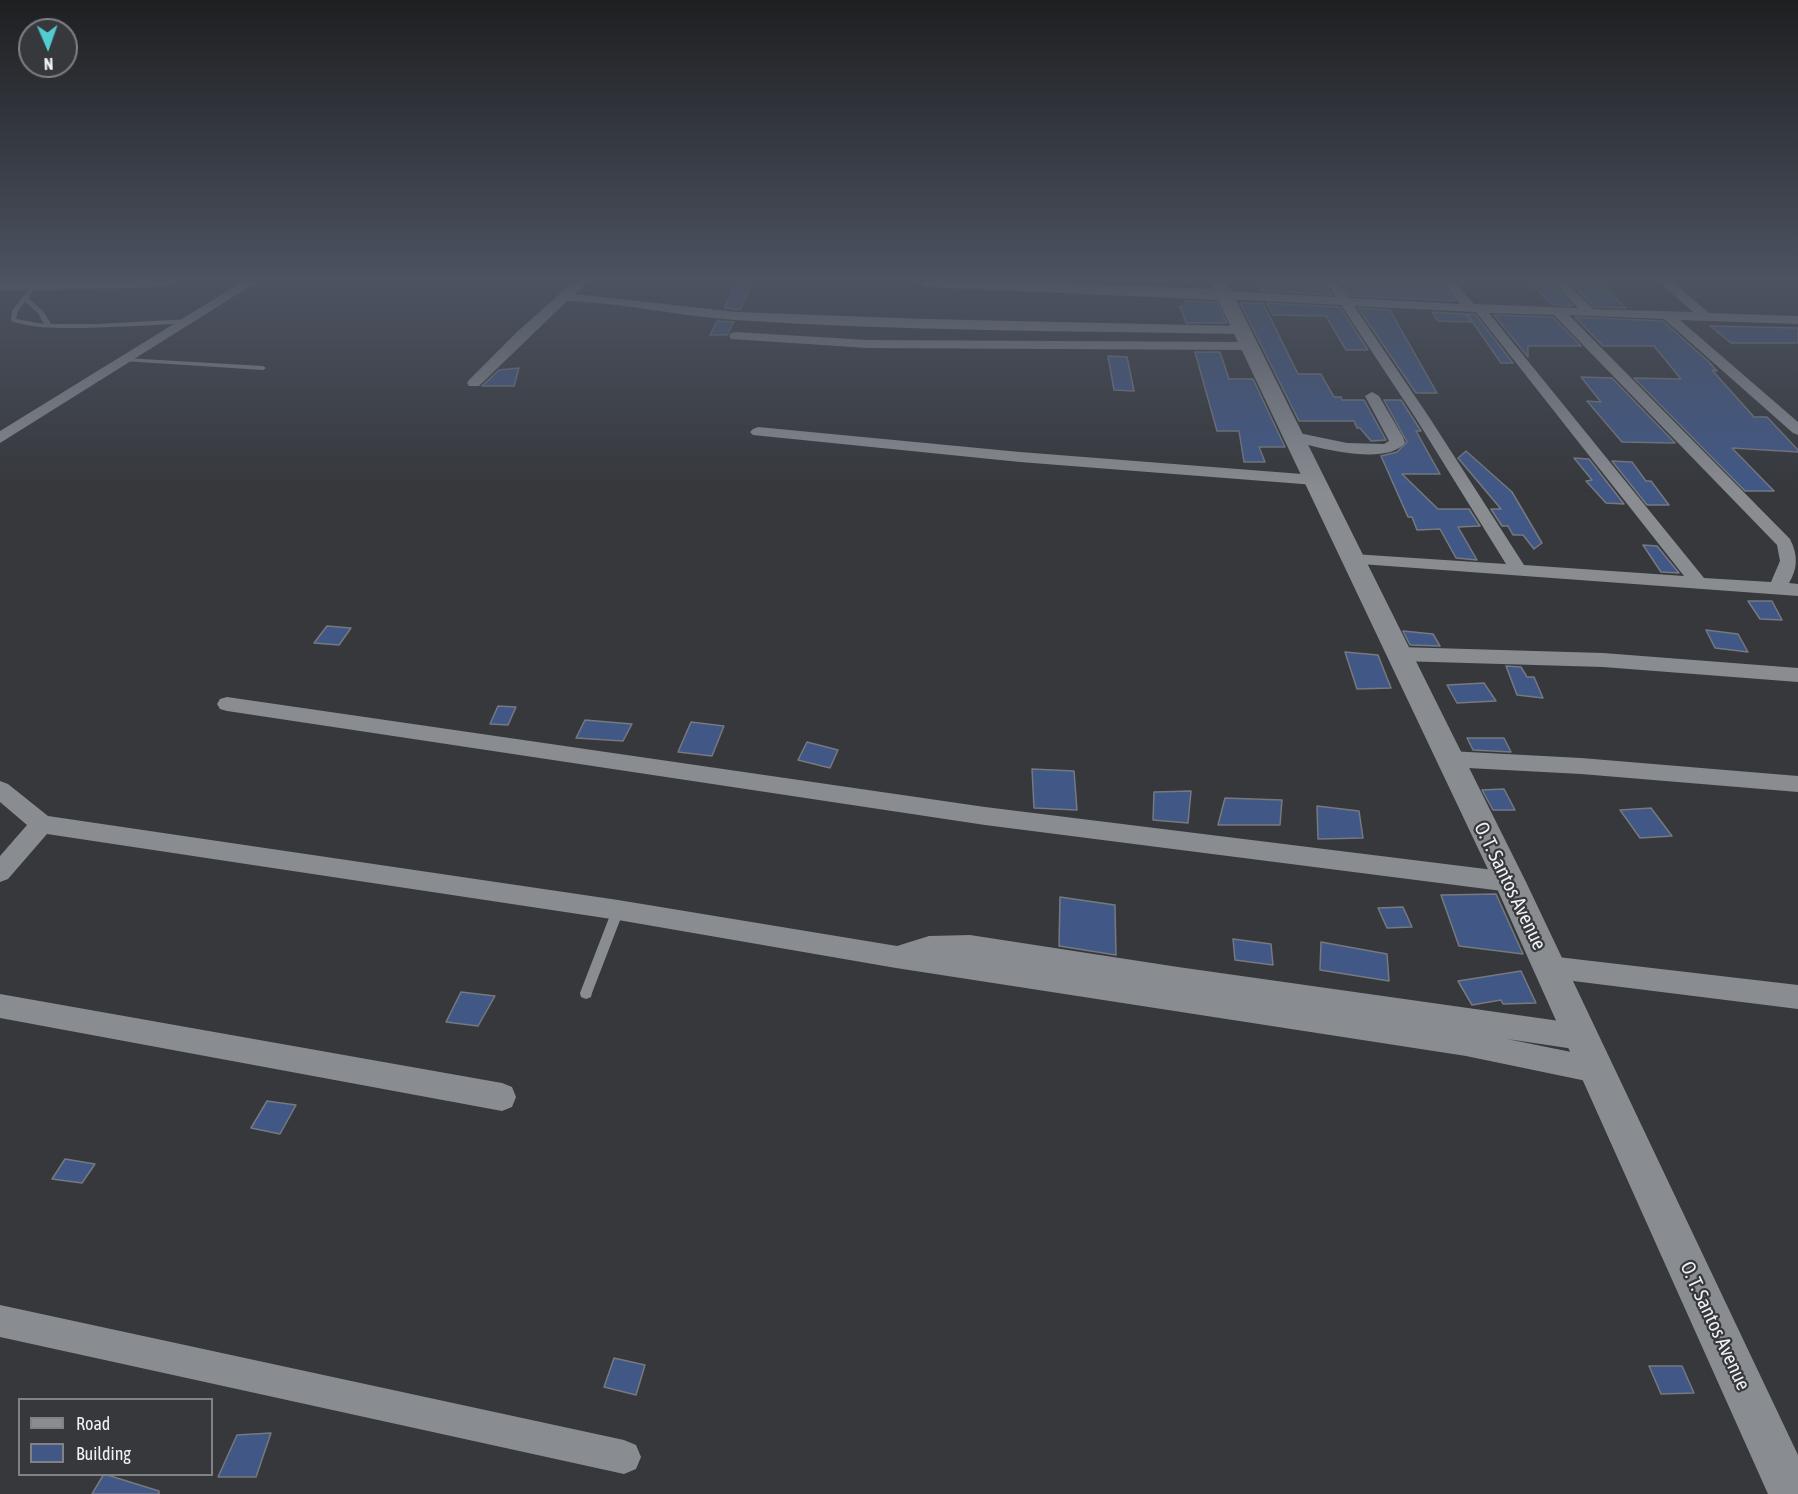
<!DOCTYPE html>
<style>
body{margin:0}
#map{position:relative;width:1798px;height:1494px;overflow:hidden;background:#36383c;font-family:"Asap Condensed",sans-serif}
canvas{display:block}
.legend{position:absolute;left:18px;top:1398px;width:195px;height:78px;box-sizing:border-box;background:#36383c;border:2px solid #808285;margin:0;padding:8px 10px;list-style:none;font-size:18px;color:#eff1f3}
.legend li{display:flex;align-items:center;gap:12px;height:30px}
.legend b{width:30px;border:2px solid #808285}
.north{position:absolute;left:18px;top:18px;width:60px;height:60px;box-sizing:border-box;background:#36383c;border:2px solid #808285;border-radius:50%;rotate:178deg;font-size:16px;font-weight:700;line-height:24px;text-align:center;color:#eff1f3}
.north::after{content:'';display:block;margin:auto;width:21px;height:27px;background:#52ccd0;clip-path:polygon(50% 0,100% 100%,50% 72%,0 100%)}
</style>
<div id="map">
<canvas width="1798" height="1494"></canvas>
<ul class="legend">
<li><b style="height:8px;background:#898c91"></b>Road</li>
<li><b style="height:16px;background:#415887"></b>Building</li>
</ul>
<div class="north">N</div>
</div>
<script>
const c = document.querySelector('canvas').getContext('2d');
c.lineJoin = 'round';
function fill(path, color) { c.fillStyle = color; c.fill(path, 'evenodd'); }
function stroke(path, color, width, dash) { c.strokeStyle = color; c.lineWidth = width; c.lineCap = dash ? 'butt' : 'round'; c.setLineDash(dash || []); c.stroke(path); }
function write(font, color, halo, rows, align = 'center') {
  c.font = font + ' "Asap Condensed",sans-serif'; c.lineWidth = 4.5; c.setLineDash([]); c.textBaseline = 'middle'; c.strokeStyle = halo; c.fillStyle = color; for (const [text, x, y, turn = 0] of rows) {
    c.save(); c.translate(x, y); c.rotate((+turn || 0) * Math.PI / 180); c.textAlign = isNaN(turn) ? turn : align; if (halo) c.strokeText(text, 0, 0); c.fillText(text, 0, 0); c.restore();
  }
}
const building = new Path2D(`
 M737,282l13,6 -10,22 -16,-2z
 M1257,282h67l8,13 -71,-4z
 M1341,282l100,2 14,17 -105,-5z
 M1529,282h22l22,24 -21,-1z
 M1570,282h29l27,26 -32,-1z
 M1185,301l32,1 10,21h-41l-6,-17h7z
 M1240,303h23l35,71h23l13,23h7l1,3h22l22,40 -15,1 -11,-13h-3l-3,-7h-55z
 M1267,303l73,4 28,43h-22l-20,-34 -53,-1z
 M1358,308l32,2 47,83h-21z
 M1432,312l33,2 7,8 -34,-1z
 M1467,314h8l38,49h-12z
 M1494,315l59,2 28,29h-53v11z
 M1575,317l88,4 46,41 8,9 -5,-1 42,47h13l31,33v2l-66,-4 42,43h-29l-111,-113 47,1 -27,-33h-51z
 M717,321l17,1 -7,13h-17z
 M1710,326l88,2v15h-67z
 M1195,352h25l9,27h24l32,68h-26l6,15h-21l-5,-31h-22z
 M1108,356l19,1 7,34 -20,-1z
 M519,368l-5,18h-32l17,-16z
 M1581,377l31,1 63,65 -53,-1 -35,-41 14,1z
 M1384,400h17l20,31h-5l24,43h-38l36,35h31l11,17 -22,1 19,33 -21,-2 -16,-29 -23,1 -5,-13h-4l-27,-61 16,-4 10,-10z
 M1466,451l46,41 30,51 -8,6 -11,-14h-10l-5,-9h-6l-11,-17h10l-43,-51z
 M1574,458l15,1 35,45 -18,-1 -20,-22 6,-1z
 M1612,461l20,1 14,19h5l18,24h-22z
 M1643,545l14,1 22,27 -18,-1z
 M1748,601h24l10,19 -22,-1z
 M327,626l24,2 -12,17 -25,-2z
 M1706,630l32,4 10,18 -33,-4z
 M1403,631l30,3 7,12 -30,-1z
 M1345,652l33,3 13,33 -34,1z
 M1506,666l15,1 6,10h7l9,21 -26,-3z
 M1484,683l12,18 -39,2 -10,-18z
 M498,706l18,1 -8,18 -18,-1z
 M585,720l47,4 -9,17 -47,-3z
 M691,722l33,4 -12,30 -34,-4z
 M1467,738h37l7,14 -38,-2z
 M807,742l31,8 -8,18 -32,-8z
 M1032,769l42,2 3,39 -43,-2z
 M1504,789l11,21h-22l-11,-20z
 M1191,791l-3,32 -35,-3 1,-28z
 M1225,798l57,2 -2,25h-62z
 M1317,806l42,5 4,27 -45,1z
 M1651,808l21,28 -32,2 -20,-28z
 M1496,894l27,60 -64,-8 -18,-51z
 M1060,897l55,8 1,50 -57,-9z
 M1403,907l9,20 -25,1 -9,-20z
 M1233,939l38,5 2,21 -38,-5z
 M1321,942l66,12 2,27 -69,-11z
 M1521,971l15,32 -33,1 -2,-4 -29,5 -14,-24z
 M461,992l34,4 -17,30 -32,-4z
 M267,1101l29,4 -16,29 -29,-6z
 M65,1159l30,5 -13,19 -30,-4z
 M614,1358l31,7 -9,30 -32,-8z
 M1649,1366h33l12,27 -33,1z
 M271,1433l-15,44h-38l19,-42z
 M104,1474l55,17v3h-67z`);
fill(building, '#415887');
stroke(building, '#76797e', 1.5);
fill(new Path2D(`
 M33,285l3,2 -8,11 15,13 8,13h46l92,-5 3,2 -3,2c-34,2 -69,4 -104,5 -25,0 -50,1 -74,-7l1,-10 19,-25zM25,302l13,11 6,11 -28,-5 2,-8z
 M125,358l138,8 3,2 -3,2 -140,-9 -1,-1z
 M618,905l4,1 2,4 -32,83 -1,4 -5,2 -5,-2 -1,-4 32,-83 2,-4z`), '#898c91');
fill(new Path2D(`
 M242,282h15l-257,161v-12z
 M573,282h14l-12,12 162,18 189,7 315,7 7,4 -7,4c-168,-3 -338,-3 -506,-14 -56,-4 -111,-17 -168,-19l-88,85h-10l-2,-3 2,-3 49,-49z
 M1326,282h12l11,16 111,6 -18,-22h13l19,22 104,4 -25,-26h13l27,27 100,3 -34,-30h14l36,31 89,3v8l-118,-4 118,102v13l-5,-2 -129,-114 -95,-4 221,224c8,16 8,29 -1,44l9,1v12l-451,-33 -3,-4 3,-4 6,-1 153,10 -91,-147 -74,-112 -117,-6 -6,-4 6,-4 112,6zM1354,306l122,6 208,264 -160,-11 -95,-148zM1489,313l65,2 223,230 3,16 -9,21 -67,-4z
 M736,332l132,8 381,2 7,4 -7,4 -381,-2 -137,-9 -2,-3 2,-3z
 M1372,392l7,4 24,41 2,6c-20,24 -90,4 -116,-3l-3,-3 8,-5 53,11 37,1 5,-3 -2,-4 -22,-41z
 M758,427l262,25 295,23 8,5 -8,5 -295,-23 -267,-27 -3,-3 3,-3z
 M1399,647l204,6 195,15v14l-195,-15 -204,-6 -7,-2 -3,-5 3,-5z
 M227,697l758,110 525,65 8,3 4,7 -4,7 -8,3 -525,-67 -758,-114 -7,-2 -3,-5 3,-5z
 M1449,751l132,7 217,18v16l-217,-18 -132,-7 -8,-2 -3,-6 3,-6z
 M0,781l8,3 40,32 570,84 279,46 32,-10 41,-1 208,32 403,57 9,4 4,9 -4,9 -9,4 -74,-11 89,18 10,4 4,9 -4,9 -10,4 -130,-27 -570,-88 -278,-48 -571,-86 -39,45 -8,3v-26l27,-31 -27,-23z
 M1549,956l249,29v24l-249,-31 -9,-3 -4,-8 4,-8z
 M0,994l502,89 10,4 4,10 -4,10 -10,4 -502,-93z
 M0,1305l624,135 12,5 5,12 -5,12 -12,5 -624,-137z`), '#898c91');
fill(new Path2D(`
 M0,282h176l-8,5 -168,4z
 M918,282h132l163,7 -3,-7h17l299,600 272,573v39h-30l-274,-612 -276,-582 -292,-13z`), '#898c91');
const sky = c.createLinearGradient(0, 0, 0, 492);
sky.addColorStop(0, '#1e1f21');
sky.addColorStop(0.57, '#4c5361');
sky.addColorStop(1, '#4c536100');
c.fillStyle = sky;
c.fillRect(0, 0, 1798, 492);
write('20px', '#eff1f3', '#36383c', [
 ["O. T. Santos Avenue",1510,886,64],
 ["O. T. Santos Avenue",1715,1326,65]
]);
</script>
